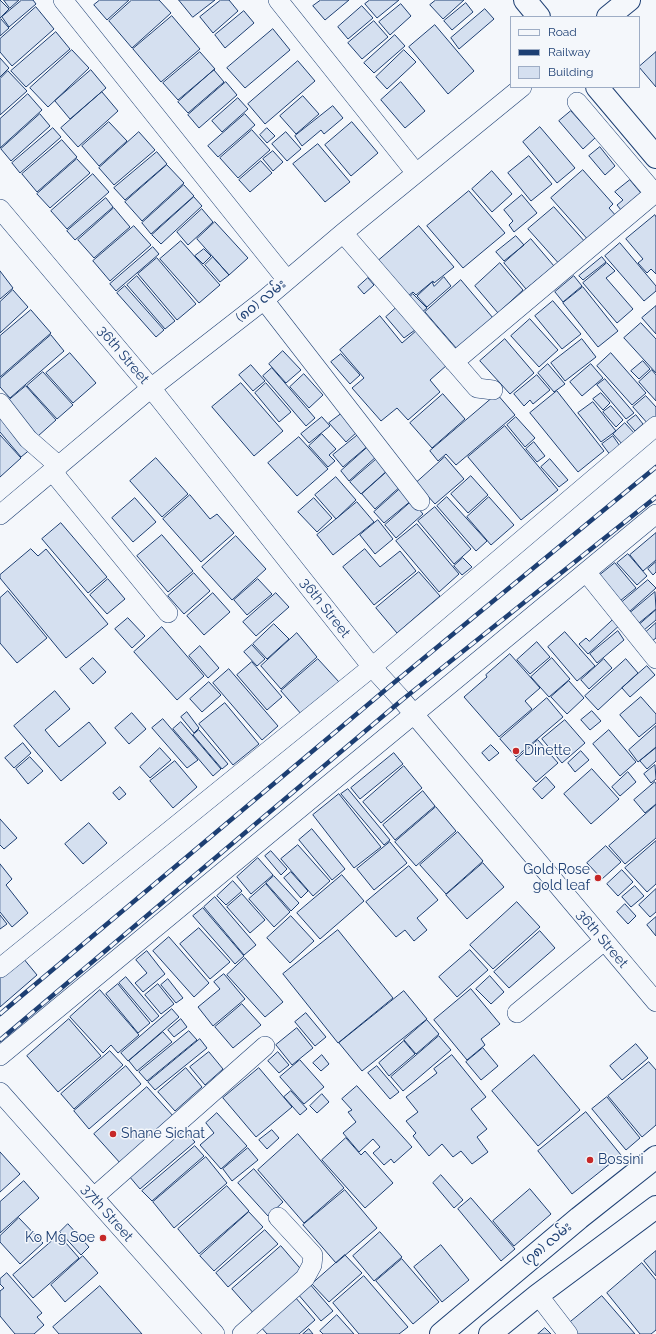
<!DOCTYPE html>
<meta charset="utf-8">
<style>
body{margin:0}
#map{position:relative;width:656px;height:1334px;overflow:hidden;background:#f4f7fb;font-family:Raleway,sans-serif}
canvas{display:block}
.legend{position:absolute;left:510px;top:16px;width:130px;height:72px;box-sizing:border-box;background:#f4f7fb;border:1px solid #9eadc5;margin:0;padding:5px 7px;list-style:none;font-size:12px;color:#1d3f73}
.legend li{display:flex;align-items:center;gap:8px;height:20px}
.legend b{width:20px;border:1px solid #9eadc5}
</style>
<div id="map">
<canvas width="656" height="1334"></canvas>
<ul class="legend">
<li><b style="height:5px;background:#f4f7fb"></b>Road</li>
<li><b style="height:5px;background:#1d3f73"></b>Railway</li>
<li><b style="height:11px;background:#d5e0f0"></b>Building</li>
</ul>
</div>
<script>
const c = document.querySelector('canvas').getContext('2d');
c.lineJoin = 'round';
function fill(path, color) { c.fillStyle = color; c.fill(path, 'evenodd'); }
function stroke(path, color, width, dash) { c.strokeStyle = color; c.lineWidth = width; c.lineCap = dash ? 'butt' : 'round'; c.setLineDash(dash || []); c.stroke(path); }
function write(font, color, halo, rows, align = 'center') {
  c.font = font + ' Raleway,"Noto Sans Myanmar",sans-serif'; c.lineWidth = 3; c.setLineDash([]); c.textBaseline = 'middle'; c.strokeStyle = halo; c.fillStyle = color; for (const [text, x, y, turn = 0] of rows) {
    c.save(); c.translate(x, y); c.rotate((+turn || 0) * Math.PI / 180); c.textAlign = isNaN(turn) ? turn : align; if (halo) c.strokeText(text, 0, 0); c.fillText(text, 0, 0); c.restore();
  }
}
const building = new Path2D(`
 M0,0l9,9 -9,9z
 M4,0h15l-9,8z
 M22,0h11l3,4 -27,23 -7,-10z
 M100,0h29l-22,20 -13,-15z
 M132,0h27l12,13 -39,35 -23,-27z
 M179,0h36l-22,17z
 M221,0h8l9,11 -25,22 -13,-16z
 M321,0h28l-24,20 -12,-14z
 M370,0h29l-22,18 -12,-14z
 M436,0h28l-21,19 -13,-14z
 M466,3l7,9 -21,18 -8,-9z
 M401,4l10,12 -21,19 -11,-13z
 M362,6l11,12 -25,21 -10,-12z
 M36,7l18,22 -42,37 -12,-14v-13z
 M485,9l9,10 -35,30 -8,-11z
 M244,11l10,12 -29,25 -10,-13z
 M172,16l28,33 -39,33 -28,-33z
 M1,19l8,9 -9,8v-16z
 M374,21l14,16 -26,22 -14,-16z
 M435,25l39,46 -26,23 -39,-47z
 M273,29l17,21 -45,38 -18,-20z
 M56,32l14,17 -44,38 -15,-16z
 M395,35l10,11 -31,27 -10,-10z
 M72,50l17,18 -41,39 -18,-19z
 M404,50l12,12 -29,27 -11,-12z
 M200,52l15,17 -37,31 -15,-17z
 M656,52v35l-17,-20z
 M0,58l9,10 -9,9z
 M298,61l17,20 -50,43 -17,-20z
 M91,70l15,18 -36,31 -15,-18z
 M214,70l10,12 -36,31 -10,-11z
 M8,71l19,20 -27,24v-36z
 M226,82l11,13 -38,33 -11,-13z
 M401,82l24,29 -20,17 -24,-28z
 M102,92l16,19 -40,36 -17,-19z
 M28,94l14,16 -42,38v-29z
 M303,96l16,18 -23,20 -16,-18z
 M238,98l10,11 -26,23 -10,-11z
 M333,106l10,12 -19,16 -3,-4 -19,16 -7,-10z
 M571,111l24,27 -12,11 -24,-28z
 M40,114l10,12 -39,35 -10,-12z
 M245,114l10,11 -37,32 -10,-11z
 M109,122l18,19 -28,25 -17,-20z
 M352,122l26,31 -27,23 -26,-31z
 M540,127l35,41 -18,15 -34,-41z
 M53,128l8,9 -41,36 -8,-10z
 M267,128l8,8 -8,7 -7,-8z
 M252,130l18,20 -32,28 -18,-20z
 M139,132l16,18 -41,35 -15,-17z
 M286,132l15,17 -14,12 -15,-17z
 M62,140l15,17 -40,35 -15,-18z
 M318,144l32,38 -25,20 -32,-38z
 M600,147l15,19 -10,9 -16,-19z
 M273,151l10,11 -10,9 -10,-12z
 M157,152l10,12 -42,36 -11,-12z
 M529,156l23,28 -21,17 -23,-28z
 M77,159l13,14 -40,35 -13,-14z
 M261,161l11,12 -22,19 -11,-12z
 M167,165l17,18 -42,38 -17,-19z
 M583,170l30,34 -4,4 8,9 -27,25 -39,-44z
 M492,171l20,23 -20,18 -20,-23z
 M93,174l16,18 -42,37 -16,-18z
 M630,180l15,18 -20,17 -8,-10 6,-5 -8,-8z
 M184,185l10,11 -43,38 -9,-11z
 M469,191l36,42 -42,35 -36,-42z
 M522,195l15,18 -23,19 -5,-7 4,-4 -9,-11z
 M194,197l8,9 -41,38 -9,-9z
 M106,198l7,9 -38,33 -8,-9z
 M554,207l32,36 -25,23 -33,-37z
 M114,208l16,19 -36,31 -16,-18z
 M202,209l11,13 -25,23 -11,-13z
 M655,215l1,2v57l-5,-5 -4,4 -9,-10 5,-4 -17,-20z
 M215,222l33,36 -19,17 -32,-36z
 M134,226l17,19 -41,36 -17,-20z
 M419,226l35,41 -20,16 -1,-2 -17,14 -3,-3 -5,4 -30,-35z
 M516,236l8,9 -20,16 -8,-9z
 M531,239l23,27 -28,23 -22,-26z
 M181,241l39,44 -21,18 -39,-44z
 M620,243l36,43v5l-12,10 -39,-45z
 M153,247l6,7 -43,37 -6,-7z
 M204,249l7,7 -8,8 -8,-8z
 M213,257l16,18 -9,7 -15,-17z
 M602,257l4,5 -23,18 -4,-4z
 M157,258l39,46 -19,16 -39,-46z
 M500,263l23,27 -25,23 -23,-27z
 M607,263l8,8 -9,7 27,31 -16,14 -34,-40z
 M0,271l13,17 -13,11z
 M137,276l38,45 -10,8 -38,-44z
 M574,276l8,10 -19,16 -8,-10z
 M444,277l7,9 -24,21 -10,-11 15,-14 2,4z
 M368,278l6,7 -10,9 -6,-7z
 M461,280l32,38 -36,31 -32,-37z
 M125,286l39,44 -8,7 -39,-44z
 M583,287l35,44 -20,16 -35,-44z
 M13,290l15,17 -28,26v-31z
 M413,294l14,14 -6,5 -13,-14z
 M553,301l28,33 -19,15 -27,-33z
 M656,306v28l-14,-16z
 M396,308l19,22 -11,8 -18,-21z
 M31,310l20,23 -51,44v-41z
 M380,316l22,27 15,-13 30,35 -17,15 10,12 -32,28 -11,-12 -16,13 -29,-33 12,-10 -24,-28z
 M530,319l28,31 -19,17 -28,-31z
 M641,323l15,16v34l-32,-35z
 M51,335l13,16 -54,47 -10,-11v-8z
 M505,339l29,34 -24,21 -30,-33z
 M582,339l14,18 -31,24 -14,-18z
 M283,351l18,19 -15,13 -17,-19z
 M70,353l26,30 -23,20 -27,-30z
 M611,353l35,40 -14,12 -35,-39z
 M341,354l19,21 -10,9 -19,-22z
 M643,361l7,8 -11,10 -8,-8z
 M548,364l17,20 -11,8 -16,-19z
 M591,364l12,14 -21,18 -12,-14z
 M251,365l14,16 -12,10 -14,-16z
 M272,368l43,50 -9,8 -43,-50z
 M652,370l4,5v26l-17,-19z
 M43,372l30,33 -16,14 -30,-33z
 M304,374l19,21 -14,13 -19,-21z
 M537,375l13,15 -17,14 -3,-4 -6,6 -10,-12z
 M605,379l29,34 -8,6 -29,-34z
 M241,383l42,48 -29,25 -42,-49z
 M266,383l25,29 -12,10 -24,-29z
 M26,386l30,34 -18,16 -30,-35z
 M557,391l47,60 -26,21 -48,-59z
 M601,393l9,10 -7,7 -10,-11z
 M443,394l22,25 -33,29 -22,-25z
 M497,394l18,21 -59,50 -10,-11 -8,7 -8,-10z
 M646,396l10,11v12l-7,6 -16,-18z
 M593,402l23,29 -15,11 -23,-29z
 M611,406l12,14 -7,7 -13,-15z
 M0,411l32,37 -11,9 -21,-25z
 M341,414l16,18 -11,10 -17,-19z
 M636,415l7,9 -8,7 -8,-9z
 M322,417l8,9 -21,17 -8,-9z
 M516,417l19,21 -10,9 -18,-22z
 M625,423l10,11 -12,11 -10,-11z
 M505,426l53,64 -37,30 -53,-63z
 M322,434l14,15 -7,6 6,6 -7,6 -19,-21z
 M359,434l10,11 -26,22 -10,-12z
 M0,435l21,23 -21,19z
 M613,436l9,13 -11,7 -9,-12z
 M299,437l29,32 -31,27 -29,-33z
 M534,442l11,14 -8,6 -11,-13z
 M369,446l8,10 -28,25 -8,-10z
 M379,457l10,12 -28,25 -11,-12z
 M445,457l19,22 -29,25 -19,-21z
 M156,458l32,36 -26,23 -32,-36z
 M550,459l18,21 -9,7 -18,-20z
 M389,470l13,15 -27,24 -13,-15z
 M471,476l17,19 -20,18 -17,-19z
 M336,477l20,23 -20,19 -21,-24z
 M401,488l11,12 -28,23 -10,-11z
 M190,495l20,24 7,-5 17,19 -33,29 -38,-43z
 M447,497l40,44 -11,10 -39,-45z
 M489,497l25,28 -23,20 -24,-28z
 M135,498l21,24 -23,20 -21,-24z
 M314,498l18,20 -15,14 -19,-20z
 M412,501l11,13 -27,24 -11,-13z
 M357,502l17,20 -41,33 -16,-20z
 M435,507l36,42 -17,15 -36,-43z
 M378,520l15,19 -18,15 -15,-19z
 M61,523l46,54 -19,16 -46,-54z
 M417,524l42,50 -20,18 -43,-51z
 M656,533v27l-13,11 -13,-16z
 M162,535l31,36 -25,21 -31,-36z
 M236,536l30,33 -34,31 -30,-33z
 M31,549l7,7 8,-7 62,75 -42,34 -66,-80v-3z
 M365,549l15,18 20,-16 16,20 -42,34 -31,-38z
 M628,554l19,22 -10,9 -20,-22z
 M463,558l9,9 -10,8 -8,-9z
 M656,562v10l-3,3 -5,-6z
 M615,563l21,25 -21,17 -20,-26z
 M419,572l21,24 -43,37 -21,-25z
 M194,573l16,18 -26,23 -16,-18z
 M108,579l17,20 -18,15 -17,-19z
 M258,579l14,15 -25,21 -13,-15z
 M648,580l8,8 -27,24 -8,-9z
 M8,591l39,47 -30,25 -17,-20v-45z
 M655,592l1,17 -17,14 -9,-10z
 M213,593l17,19 -26,23 -17,-19z
 M276,593l13,14 -33,29 -13,-14z
 M656,610v10l-12,10 -5,-5z
 M616,617l6,6 -34,31 -9,-10 7,-6 3,3z
 M128,618l17,18 -13,12 -17,-19z
 M656,623v15l-4,3 -7,-8z
 M274,624l15,15 -22,20 -14,-15z
 M162,627l42,49 -27,24 -43,-48z
 M618,631l6,9 -27,23 -7,-9z
 M565,632l30,34 -18,15 -29,-34z
 M297,633l20,24 -36,32 -20,-23z
 M537,642l13,15 -20,17 -13,-14z
 M252,645l13,14 -8,7 -13,-14z
 M200,646l19,22 -11,10 -19,-22z
 M510,654l30,34 -15,13 7,8 -33,28 -35,-40 23,-20 -1,-2z
 M93,658l13,14 -13,12 -13,-15z
 M552,658l18,21 -21,18 -18,-20z
 M318,659l21,23 -37,33 -21,-24z
 M604,659l8,9 -23,21 -8,-9z
 M626,659l12,14 -40,37 -13,-14z
 M252,662l30,35 -15,13 -30,-35z
 M647,666l8,9 -25,22 -8,-9z
 M229,669l49,57 -16,14 -49,-57z
 M569,681l15,17 -17,16 -16,-17z
 M209,682l12,13 -19,17 -12,-13z
 M55,691l15,18 -25,21 14,17 30,-25 17,21 -45,38 -47,-55z
 M641,697l15,17v9l-17,14 -19,-22z
 M547,698l16,19 -47,40 -16,-18z
 M225,703l34,41 -26,21 -34,-41z
 M592,711l9,10 -11,9 -9,-10z
 M187,712l12,16 -5,5 -13,-16z
 M132,713l14,16 -17,15 -14,-16z
 M163,719l35,41 -11,8 -35,-40z
 M565,720l20,23 -23,20 -20,-24z
 M181,722l40,47 -8,7 -40,-47z
 M656,726v21l-18,15 -9,-12z
 M199,730l29,34 -6,5 -29,-34z
 M609,730l27,32 -16,14 -27,-32z
 M538,740l20,23 -22,19 -20,-22z
 M23,743l8,10 -17,15 -9,-10z
 M491,745l8,8 -10,8 -7,-8z
 M160,748l11,12 -21,18 -10,-11z
 M656,748v13l-9,8 -7,-8z
 M581,751l8,9 -14,12 -7,-9z
 M394,753l9,11 -43,35 -9,-11z
 M30,757l13,14 -15,13 -12,-15z
 M175,761l22,26 -24,21 -23,-27z
 M655,765l1,14 -5,4 -7,-9z
 M404,766l18,22 -41,35 -18,-21z
 M592,769l27,30 -28,25 -27,-30z
 M628,772l8,10 -16,14 -8,-9z
 M546,777l9,10 -13,12 -9,-10z
 M655,782l1,2v20l-11,9 -11,-13z
 M120,787l6,7 -7,6 -6,-7z
 M348,789l42,51 -6,5 -43,-51z
 M423,791l12,15 -40,34 -12,-15z
 M339,794l42,53 -27,21 -41,-53z
 M656,805v33l-31,26 -16,-18z
 M436,807l20,24 -40,35 -21,-24z
 M0,819l17,19 -13,11 -4,-4z
 M89,823l18,20 -24,21 -18,-20z
 M312,829l33,40 -13,11 -33,-40z
 M458,832l25,29 -37,33 -26,-29z
 M656,841v43l-9,8 -22,-24z
 M390,842l17,21 -33,27 -17,-21z
 M298,845l32,36 -17,15 -32,-37z
 M606,846l15,16 -19,17 -15,-16z
 M271,851l16,18 -6,6 -16,-19z
 M258,858l15,17 -22,19 -14,-17z
 M483,863l21,24 -37,32 -21,-24z
 M0,864l12,15 -6,6 22,28 -16,14 -12,-15z
 M409,866l29,34 -21,18 10,12 -13,11 -9,-11 -9,7 -30,-35z
 M622,870l11,12 -15,14 -11,-12z
 M291,872l17,19 -7,7 -17,-20z
 M342,875l22,26 -44,38 -23,-26z
 M274,876l25,27 -8,8 -25,-28z
 M233,881l9,10 -16,14 -9,-9z
 M266,884l24,28 -16,15 -25,-28z
 M635,886l9,10 -13,11 -9,-10z
 M656,889v23l-6,5 -11,-12z
 M242,894l23,26 -15,13 -23,-26z
 M215,897l41,48 -12,10 -40,-48z
 M517,902l23,25 -47,42 -23,-24z
 M625,904l11,12 -8,8 -11,-12z
 M203,908l41,48 -9,8 -42,-48z
 M0,915l7,9 -7,5z
 M291,916l23,25 -24,22 -23,-25z
 M656,917v19l-9,-11z
 M199,928l31,34 -20,17 -30,-35z
 M338,930l55,68 -55,45 -55,-69z
 M540,931l15,17 -46,40 -15,-16z
 M169,937l40,46 -15,14 -41,-46z
 M470,950l18,20 -31,27 -18,-20z
 M147,951l18,23 -22,18 -8,-9 12,-10 -11,-13z
 M23,958l14,17 -37,32v-29z
 M245,958l38,44 -18,15 -38,-42z
 M224,974l21,25 -32,27 -15,-19 22,-18 -6,-7z
 M490,976l14,16 -13,12 -15,-15z
 M126,977l33,39 -7,6 -33,-39z
 M168,979l15,19 -7,5 -15,-18z
 M118,984l32,39 -12,10 -32,-39z
 M158,984l16,20 -13,10 -16,-19z
 M471,989l29,35 -19,15 4,6 -18,15 -33,-40z
 M100,990l39,45 -21,18 -7,-8 -8,8 -33,-36z
 M404,991l23,28 -65,52 -23,-28z
 M242,1004l19,21 -28,23 -18,-21z
 M172,1009l7,8 -51,44 -7,-8z
 M306,1013l20,24 -11,9 -20,-24z
 M69,1019l32,37 -43,36 -31,-36z
 M181,1019l6,8 -13,10 -6,-7z
 M427,1020l12,14 -23,20 -12,-14z
 M297,1028l16,20 -21,17 -16,-20z
 M189,1031l8,9 -50,41 -8,-9z
 M163,1032l9,10 -35,29 -8,-10z
 M439,1036l12,14 -48,41 -12,-14z
 M200,1039l7,9 -52,42 -7,-8z
 M404,1041l11,13 -26,22 -10,-13z
 M636,1044l12,14 -26,22 -12,-14z
 M483,1048l15,18 -17,14 -15,-18z
 M110,1051l13,14 -49,44 -13,-15z
 M209,1052l14,17 -18,16 -15,-18z
 M278,1052l11,13 -10,8 -11,-12z
 M322,1055l7,9 -8,7 -8,-8z
 M452,1055l34,42 -15,12 16,20 -10,8 11,15 -16,12 -11,-13 -8,6 -11,-13 -13,12 -16,-20 3,-3 -10,-12 12,-9 -12,-15 31,-24 -3,-4z
 M534,1055l46,55 -42,36 -46,-55z
 M300,1060l24,27 -20,17 -24,-27z
 M649,1062l7,8v55l-14,12 -34,-41z
 M126,1066l15,18 -52,45 -15,-18z
 M377,1066l22,26 -9,7 -22,-26z
 M186,1068l16,19 -27,24 -17,-19z
 M259,1068l33,39 -36,30 -33,-39z
 M357,1086l55,61 -18,16 -3,-4 -7,6 -11,-12 7,-6 -7,-8 -14,13 -16,-19 13,-11 -8,-10 4,-2 -10,-11z
 M147,1087l27,30 -53,47 -27,-30z
 M291,1091l16,18 -7,6 -16,-18z
 M322,1094l7,8 -12,11 -7,-7z
 M607,1097l33,41 -14,12 -34,-41z
 M586,1112l35,43 -49,39 -34,-43z
 M217,1113l30,33 -26,23 -21,-24 14,-12 -8,-10z
 M184,1130l11,12 -55,47 -11,-13z
 M272,1130l7,8 -12,11 -8,-9z
 M298,1134l46,54 -40,35 -46,-53z
 M346,1138l15,17 4,-4 28,32 -28,25 -43,-48z
 M195,1146l9,10 -52,45 -10,-10z
 M248,1148l10,12 -26,21 -9,-12z
 M0,1152l20,22 -20,18z
 M206,1157l21,26 -53,45 -21,-26z
 M254,1169l29,33 -15,14 -30,-33z
 M441,1175l22,25 -9,8 -21,-25z
 M24,1181l15,17 -39,35v-31z
 M227,1186l22,25 -50,43 -21,-25z
 M530,1189l21,25 -37,32 -21,-25z
 M345,1190l32,38 -41,35 -33,-38z
 M471,1198l44,51 -14,12 -43,-52z
 M249,1212l14,15 -49,44 -14,-15z
 M19,1218l24,25 -23,21 -20,-22v-6z
 M68,1224l21,23 -8,8 -21,-23z
 M265,1230l13,14 -50,43 -12,-14z
 M380,1232l22,25 -28,24 -21,-25z
 M59,1235l20,23 -46,40 -20,-23z
 M441,1245l28,35 -27,22 -28,-35z
 M281,1246l24,28 -49,42 -24,-27z
 M656,1251v25l-12,-15z
 M345,1255l17,18 -33,29 -17,-18z
 M83,1256l15,17 -33,29 -14,-17z
 M402,1259l37,43 -26,22 -37,-43z
 M642,1263l14,17v50l-5,4h-11l-33,-41z
 M7,1273l35,40 -5,4 7,8 -10,9h-19l-15,-18v-25l4,-3 -4,-4v-5z
 M364,1276l44,51 -9,7h-40l-26,-31z
 M309,1283l24,28 -12,10 -24,-28z
 M100,1286l42,48h-83l-6,-7z
 M602,1296l33,38h-58l-9,-10z
 M295,1297l20,23 -16,14h-32l-7,-8z
 M337,1315l17,19h-31l-3,-3z
 M545,1328l6,6h-13z
 M309,1329l4,5h-10z`);
fill(building, '#d5e0f0');
stroke(building, '#1d3f73', 1);
const street = new Path2D(`
 M63,0l224,280
 M278,0l138,173
 M577,102l79,93
 M0,209l151,179 221,279 30,33 254,302
 M343,233l134,155 16,2
 M264,300l156,201
 M454,362l201,-169
 M0,403l28,36 31,27
 M52,471l116,142
 M0,515l151,-127 113,-88 79,-67 179,-146
 M586,572l70,87
 M0,968l372,-301 284,-241
 M517,1013l87,-72
 M0,1056l656,-542
 M0,1092l215,242
 M94,1197l171,-151
 M538,1295l30,39
 M242,1334l63,-56 7,-13 1,-10 -35,-38`);
const secondary = new Path2D(`
 M608,17l21,-17`);
const primary = new Path2D(`
 M525,0l14,17
 M597,87l59,70
 M441,1334l138,-116 77,-61
 M490,1334l48,-39 118,-88`);
stroke(street, '#1d3f73', 20);
stroke(secondary, '#1d3f73', 24);
stroke(primary, '#1d3f73', 24);
stroke(street, '#f4f7fb', 19);
stroke(secondary, '#f4f7fb', 22);
stroke(primary, '#f4f7fb', 22);
const rail = new Path2D(`
 M0,1014l390,-328 266,-219
 M0,1040l402,-340 254,-203`);
stroke(rail, '#1d3f73', 4.5);
stroke(rail, '#f4f7fb', 3, [9]);
for (const [x, y, r, color] of [
 [516,751,4,"#c62828"],
 [598,878,4,"#c62828"],
 [113,1134,4,"#c62828"],
 [590,1160,4,"#c62828"],
 [103,1238,4,"#c62828"]
]) { const dot = new Path2D(); dot.arc(x, y, r, 0, 2 * Math.PI); c.fillStyle = color; c.fill(dot); stroke(dot, '#f4f7fb', 1.5); }
write('14px', '#1d3f73', '#f4f7fb', [
 ["(၈၀) လမ်း",261,301,-39],
 ["36th Street",123,355,50],
 ["36th Street",325,608,52],
 ["36th Street",602,939,50],
 ["37th Street",107,1213,49],
 ["(၇၈) လမ်း",547,1244,-40]
]);
write('14px', '#1d3f73', '#f4f7fb', [
 ["Dinette",524,751],
 ["Gold Rose",590,870,"right"],
 ["gold leaf",590,886,"right"],
 ["Shane Sichat",121,1134],
 ["Bossini",598,1160],
 ["Ko Mg Soe",95,1238,"right"]
], 'left');
</script>
